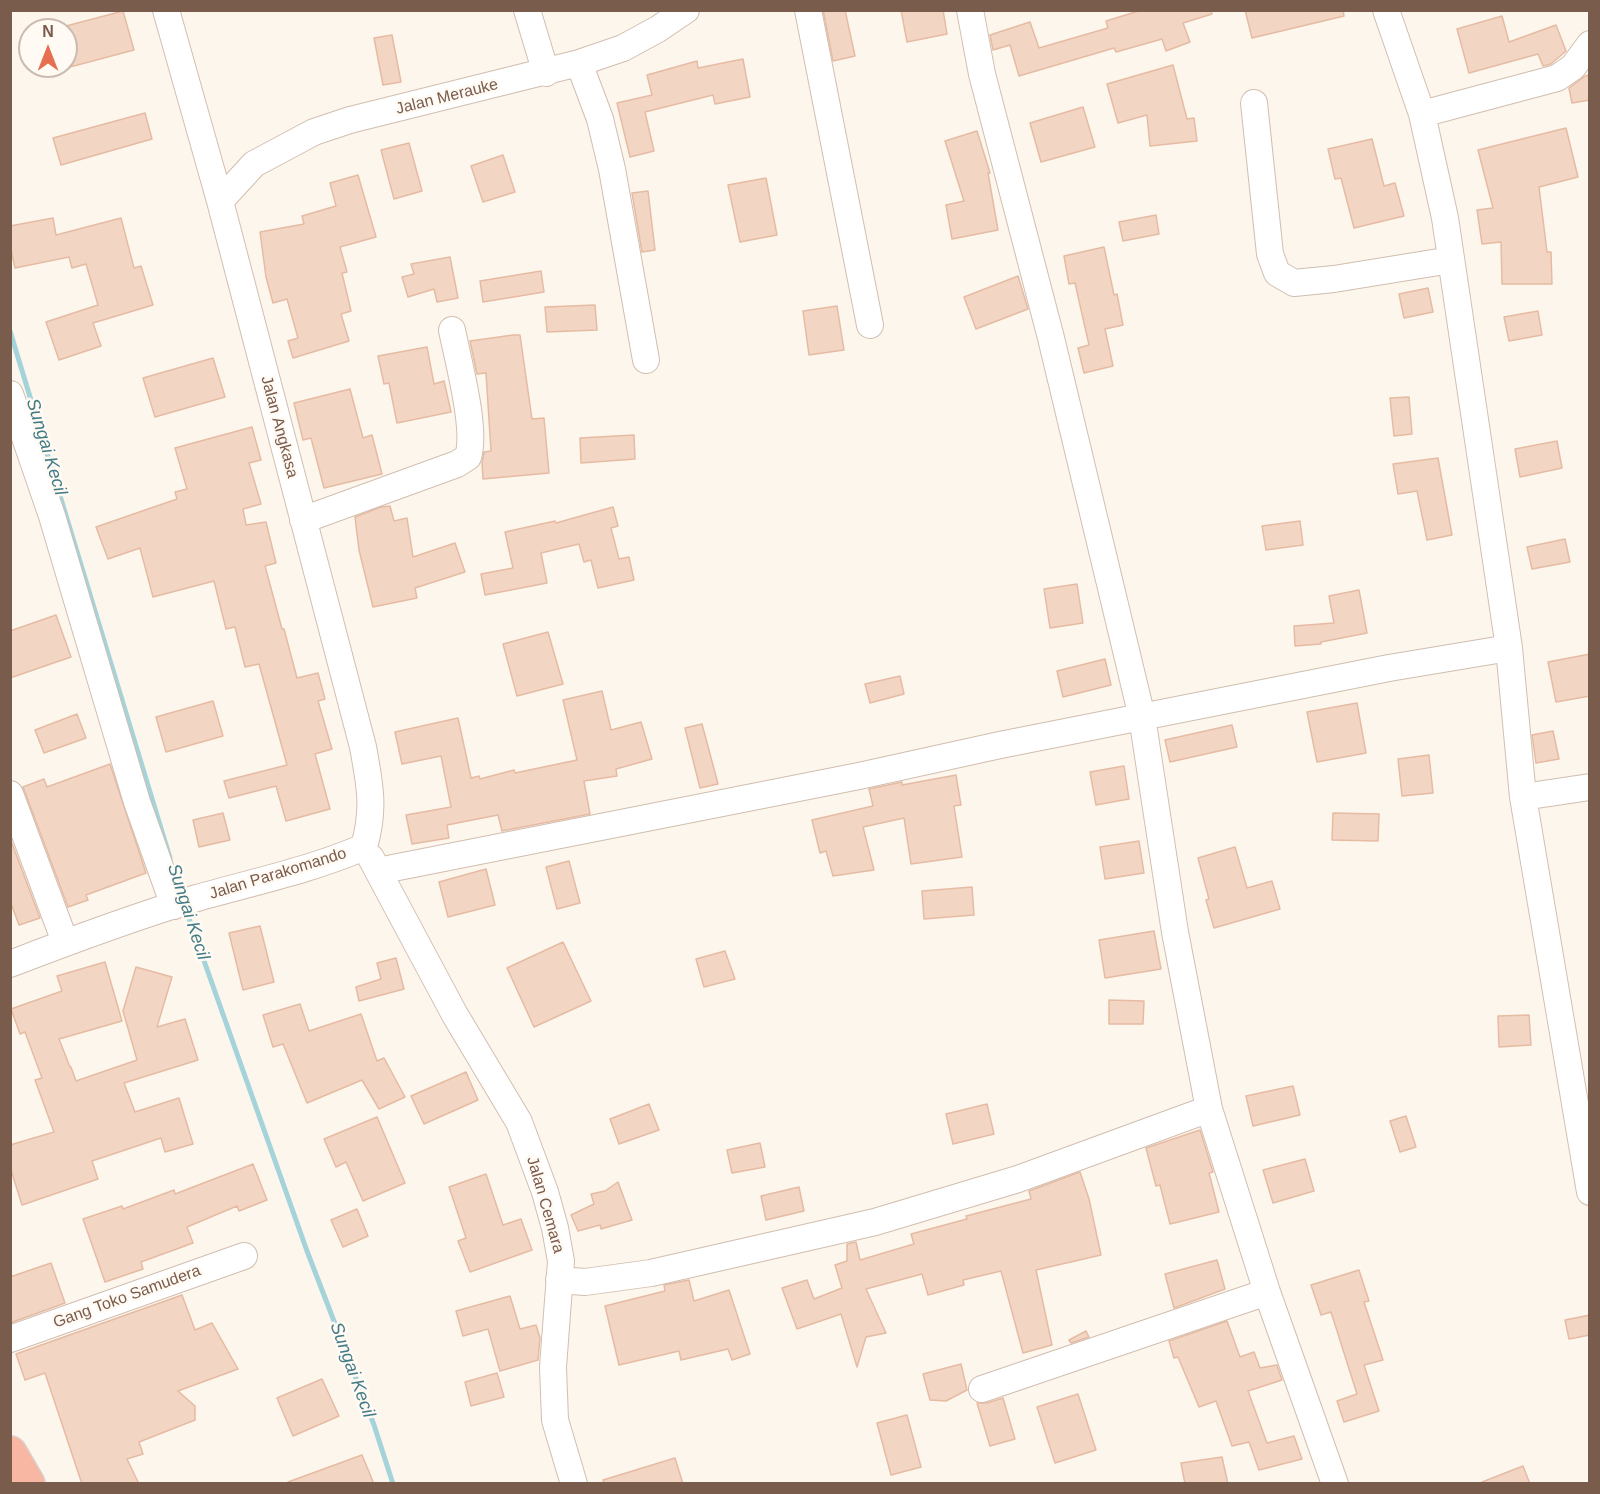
<!DOCTYPE html>
<style>
body{margin:0}
#map{position:relative;width:1600px;height:1494px;overflow:hidden;background:#fdf6ec;font-family:Arial,sans-serif}
canvas{display:block}
.frame{position:absolute;inset:0;border:12px solid #7a5c4d;pointer-events:none}
.north{position:absolute;left:18px;top:18px;width:60px;height:60px;box-sizing:border-box;background:#fffaf3;border:2px solid #cabbb1;border-radius:50%;rotate:0deg;font-size:16px;font-weight:700;line-height:24px;text-align:center;color:#7a5c4d}
.north::after{content:'';display:block;margin:auto;width:21px;height:27px;background:#e76f51;clip-path:polygon(50% 0,100% 100%,50% 72%,0 100%)}
</style>
<div id="map">
<canvas width="1600" height="1494"></canvas>
<div class="frame"></div>
<div class="north">N</div>
</div>
<script>
const c = document.querySelector('canvas').getContext('2d');
c.lineJoin = 'round';
function stroke(path, color, width, dash) { c.strokeStyle = color; c.lineWidth = width; c.lineCap = dash ? 'butt' : 'round'; c.setLineDash(dash || []); c.stroke(path); }
function fill(path, color) { c.fillStyle = color; c.fill(path, 'evenodd'); }
function write(font, color, halo, rows, align = 'center') {
  c.font = font + ' Arial,sans-serif'; c.lineWidth = 5; c.setLineDash([]); c.textBaseline = 'middle'; c.strokeStyle = halo; c.fillStyle = color; for (const [text, x, y, turn = 0] of rows) {
    c.save(); c.translate(x, y); c.rotate((+turn || 0) * Math.PI / 180); c.textAlign = isNaN(turn) ? turn : align; if (halo) c.strokeText(text, 0, 0); c.fillText(text, 0, 0); c.restore();
  }
}
stroke(new Path2D(`
 M10,331l160,527
 M186,910l121,341 67,174 19,59`), '#a5d3da', 5);
const building = new Path2D(`
 M823,10h22l10,46 -22,5z
 M901,10h42l4,24 -40,8z
 M1142,10h69l1,4 -29,9 7,19 -24,9 -4,-12 -46,13 -2,-4 -95,28 -9,-31 -17,5 -3,-15 40,-13 9,26 69,-20 -2,-7z
 M1245,10h98l1,6 -92,22z
 M123,11l11,39 -64,17 -4,-13v-28z
 M1502,16l7,26 47,-17 10,26 -15,13 -8,2 -5,-12 -69,19 -12,-44z
 M392,35l9,47 -18,3 -9,-47z
 M743,59l7,38 -35,7 -2,-9 -68,17 9,39 -24,6 -13,-54 35,-8 -5,-20 50,-14 1,7z
 M1173,65l14,54 7,-1 3,23 -47,5 -3,-31 -29,8 -11,-39z
 M1590,75v25l-18,3 -3,-15 16,-12z
 M1083,107l12,40 -54,15 -11,-39z
 M145,113l7,26 -91,26 -8,-27z
 M1566,128l12,49 -39,10 8,65h4l1,32h-50l-1,-42 -19,2 -5,-34 16,-2 -15,-58z
 M977,131l13,42h-2l10,57 -46,9 -6,-34 18,-4 -19,-60z
 M1372,139l12,47 11,-3 9,33 -50,12 -13,-50 -6,1 -7,-30z
 M409,143l13,48 -28,8 -13,-49z
 M503,155l12,37 -32,10 -12,-36z
 M358,175l18,62 -36,10 7,25 -5,1 9,38 -10,3 8,27 -56,17 -5,-17 10,-3 -11,-39 -14,4 -7,-26 -6,-45 44,-8 -2,-8 34,-10 -6,-23z
 M766,178l11,57 -37,7 -12,-57z
 M648,191l7,59 -13,2 -10,-59z
 M1156,215l3,19 -36,7 -4,-19z
 M53,218l3,17 65,-17 13,50 7,-2 12,39 -60,18 8,23 -42,14 -13,-38 52,-17 -12,-41 -14,4 -3,-11 -54,11 -5,-23v-19z
 M1104,247l10,48 3,-1 6,31 -18,4 8,37 -29,7 -6,-25 11,-3 -14,-62 -6,1 -5,-28z
 M450,257l8,41 -21,4 -3,-13 -26,8 -6,-20 12,-3 -3,-10z
 M541,271l3,21 -61,10 -3,-21z
 M1018,276l10,33 -52,20 -12,-32z
 M1428,288l5,24 -29,6 -5,-24z
 M595,305l2,25 -50,2 -2,-25z
 M837,306l7,44 -35,5 -6,-44z
 M1538,311l4,24 -33,6 -5,-24z
 M513,335h7l12,84 12,-1 5,55 -66,6 -1,-16 2,-11 7,-1 -5,-78 -9,1 -7,-33z
 M427,347l7,37 10,-3 7,31 -54,11 -8,-40 -5,1 -6,-28z
 M213,358l12,39 -70,20 -12,-39z
 M350,389l13,49 9,-3 10,39 -58,14 -13,-50 -8,2 -9,-37z
 M1409,397l3,37 -18,2 -4,-38z
 M252,427l9,33 -12,3 12,41 -18,5 3,16 20,-3 10,41 -11,3 17,63h2l13,49 21,-5 7,26 -7,2 14,48 -17,5 15,55 -44,12 -10,-35 -47,12 -5,-17 63,-16 -28,-101 -14,3 -10,-40 -9,2 -12,-48 -61,16 -13,-49 -32,11 -12,-32 81,-28 -2,-7 12,-3 -12,-41z
 M634,435l1,24 -54,4 -1,-25z
 M1557,441l5,27 -42,9 -5,-28z
 M1438,458l14,77 -25,5 -10,-49 -19,3 -5,-30z
 M390,506l4,15 13,-3 6,39 42,-14 10,29 -50,16 2,10 -44,9 -14,-57 -4,-33 26,-10z
 M613,507l5,19 -7,2 8,31 10,-2 5,23 -36,8 -7,-28 -7,2 -5,-18 -38,9 6,30 -62,12 -4,-21 32,-6 -8,-36 50,-11 1,2z
 M1300,521l3,24 -37,5 -4,-24z
 M1565,539l5,23 -38,7 -5,-22z
 M1077,584l6,39 -33,5 -6,-39z
 M1359,590l8,43 -46,9v2l-26,2 -1,-20 40,-3 -5,-27z
 M56,615l15,42 -61,21v-47z
 M548,632l15,52 -46,12 -14,-52z
 M1590,654v42l-34,6 -8,-40z
 M1105,659l6,26 -48,12 -6,-26z
 M900,676l4,18 -34,9 -5,-19z
 M602,691l9,39 30,-8 11,37 -36,10 1,7 -33,5 6,33 -88,17 -4,-16 -51,10 2,13 -37,6 -6,-29 45,-8 -10,-51 -39,8 -7,-32 63,-14 13,60 8,-2 1,3 34,-9 1,3 62,-13 -14,-60z
 M213,701l10,35 -57,16 -10,-35z
 M1357,703l9,50 -49,9 -10,-50z
 M77,714l9,24 -42,15 -9,-23z
 M702,724l16,60 -18,4 -15,-60z
 M1232,725l5,22 -67,15 -5,-22z
 M1553,731l6,28 -23,4 -4,-28z
 M1429,755l4,38 -31,3 -4,-37z
 M110,764l36,109 -60,22 2,5 -20,7 -45,-120 21,-8 3,8z
 M1124,766l5,33 -33,6 -6,-33z
 M956,775l5,30 -7,1 8,51 -51,7 -7,-46 -41,9 11,43 -41,6 -7,-25 -6,2 -8,-33 61,-14 -4,-17 33,-7v3z
 M223,813l7,27 -31,7 -6,-27z
 M1333,813l46,1 -1,27 -46,-1z
 M10,838l30,80 -21,7 -9,-24z
 M1139,841l5,32 -39,6 -5,-32z
 M1235,847l12,41 25,-7 8,28 -66,19 -8,-28 3,-1 -11,-41z
 M569,861l11,42 -23,6 -11,-42z
 M486,869l9,36 -47,12 -9,-35z
 M972,887l2,28 -50,4 -2,-28z
 M260,926l14,56 -31,8 -14,-57z
 M1154,931l7,38 -56,9 -6,-38z
 M563,942l28,59 -57,26 -27,-59z
 M725,951l10,28 -31,8 -8,-28z
 M396,958l8,31 -45,12 -3,-14 25,-8 -4,-16z
 M105,962l17,59 -63,18 11,28h1l5,14 61,-21 -14,-49 13,-44 36,10 -15,50 28,-8 13,41 -74,23 11,29 44,-14 14,46 -28,8 -4,-14 -69,23 6,18 -76,26 -12,-38v-22l44,-13 -19,-52 7,-2 -17,-46 -5,2 -9,-25 51,-18 -5,-15z
 M1109,1000l35,1 -1,23h-34z
 M300,1004l9,27 52,-17 16,47 7,-3 21,39 -26,12 -17,-29 -55,23 -24,-59 -10,3 -10,-32z
 M1529,1015l2,30 -32,2 -1,-31z
 M466,1072l12,28 -54,24 -13,-28z
 M1293,1086l7,29 -47,11 -7,-30z
 M649,1104l10,26 -40,14 -9,-25z
 M987,1104l7,30 -41,10 -7,-30z
 M1406,1116l10,31 -16,5 -10,-31z
 M377,1117l28,66 -42,18 -17,-39 -10,5 -12,-28z
 M1200,1130l13,42 -4,1 10,39 -49,12 -10,-39 -4,1 -10,-38z
 M760,1143l5,24 -33,6 -5,-23z
 M1305,1159l9,32 -41,12 -10,-33z
 M253,1164l14,36 -28,11 -2,-5 -50,21 6,16 -52,19 2,7 -38,13 -22,-63 39,-13 1,3 51,-19 1,4z
 M1080,1172l9,27 12,56 -65,15 16,75 -29,8 -22,-82 -38,9 1,5 -36,10 -6,-21 -56,15 20,44 -20,4 -9,30 -16,-53 -44,15 -15,-41 25,-8 7,19 28,-11 -7,-23 12,-4v-17l9,-2 4,18 54,-16 -3,-10 56,-15 -1,-3 65,-17 -2,-8z
 M486,1174l17,51 18,-6 11,31 -62,22 -12,-31 8,-3 -17,-51z
 M618,1182l14,38 -31,9 -1,-4 -22,6 -7,-16 23,-11 -3,-10 14,-3z
 M799,1187l5,24 -38,9 -5,-24z
 M357,1209l11,27 -25,11 -12,-27z
 M1217,1260l8,29 -51,19 -9,-34z
 M51,1263l14,40 -55,20v-46z
 M1359,1270l10,31 -5,1 19,58 -19,5 15,46 -35,11 -7,-21 20,-7 -26,-82 -10,3 -10,-30z
 M689,1280l5,21 35,-11 21,64 -18,6 -4,-11 -47,11 -2,-9 -60,14 -14,-59 60,-15 -1,-6z
 M182,1295l13,35 17,-7 26,46 -60,22 17,15v14l-56,22 4,12 -16,5 12,25h-57l-37,-111 -20,7 -9,-26z
 M510,1296l10,33 16,-4 4,13 -2,22 -38,11 -12,-42 -25,7 -7,-25z
 M1590,1315v20l-21,4 -4,-19z
 M1227,1321l13,36 14,-5 6,16 17,-3 5,15 -34,11 19,52 27,-7 8,23 -43,11 -10,-28 -17,4 -16,-45 -17,6 -21,-50 -4,1 -5,-17z
 M1086,1331l3,6 -18,6 -2,-3z
 M961,1364l6,26 -21,11 -16,-1 -7,-26z
 M497,1373l7,24 -33,9 -6,-24z
 M322,1379l17,37 -46,20 -16,-38z
 M1078,1394l18,56 -41,13 -18,-56z
 M1003,1398l12,41 -25,7 -13,-43h10z
 M907,1415l14,52 -30,8 -14,-52z
 M362,1455l12,29h-85l-1,-2z
 M1222,1457l6,27h-43l-4,-21z
 M675,1458l8,26h-79l-1,-4z
 M1523,1466l7,18h-48v-2z`);
fill(building, '#f3d5c3');
stroke(building, '#e6bba3', 1.5);
const minor = new Path2D(`
 M166,10l54,191 143,546c7,39 12,61 1,100
 M527,10l19,63
 M808,10l62,315
 M970,10l12,64 69,264 91,379 33,215 34,177 58,183 68,192
 M1386,10l36,104 23,104 64,430 14,149 67,395
 M579,63l21,56 12,50 34,191
 M1254,103l16,151 7,19 17,10 40,-4 117,-19
 M1422,114l135,-36 16,-11 17,-23
 M220,201l34,-37 60,-32 36,-12 229,-57 44,-15 35,-19 28,-19
 M10,394l42,122 85,286 37,104
 M303,520l154,-56 11,-7c9,-28 -10,-96 -16,-127
 M10,794l55,148
 M1523,797l67,-10
 M371,858l84,157 64,107 26,70 10,36 6,33 -8,106 2,53 19,64
 M378,871l481,-95 141,-31 389,-77 120,-20
 M10,964c62,-24 124,-47 187,-66 56,-16 114,-28 167,-51
 M559,1280l26,2 66,-9 224,-51 143,-43 191,-70
 M10,1339l234,-83
 M982,1389l285,-97`);
const highway = new Path2D(`
 M10,1453l18,31`);
stroke(minor, '#d1beb0', 28);
stroke(highway, '#dad1cd', 36);
stroke(minor, '#fff', 26);
stroke(highway, '#f7b7a3', 33);
write('16px', '#7a5c4d', '#fffaf3', [
 ["Jalan Merauke",447,97,-14],
 ["Jalan Angkasa",279,427,75],
 ["Jalan Parakomando",278,874,-17],
 ["Jalan Cemara",545,1205,74],
 ["Gang Toko Samudera",127,1297,-20]
]);
write('italic 18px', '#437c86', '#fffaf3', [
 ["Sungai Kecil",46,447,73],
 ["Sungai Kecil",188,912,72],
 ["Sungai Kecil",352,1370,70]
]);
</script>
